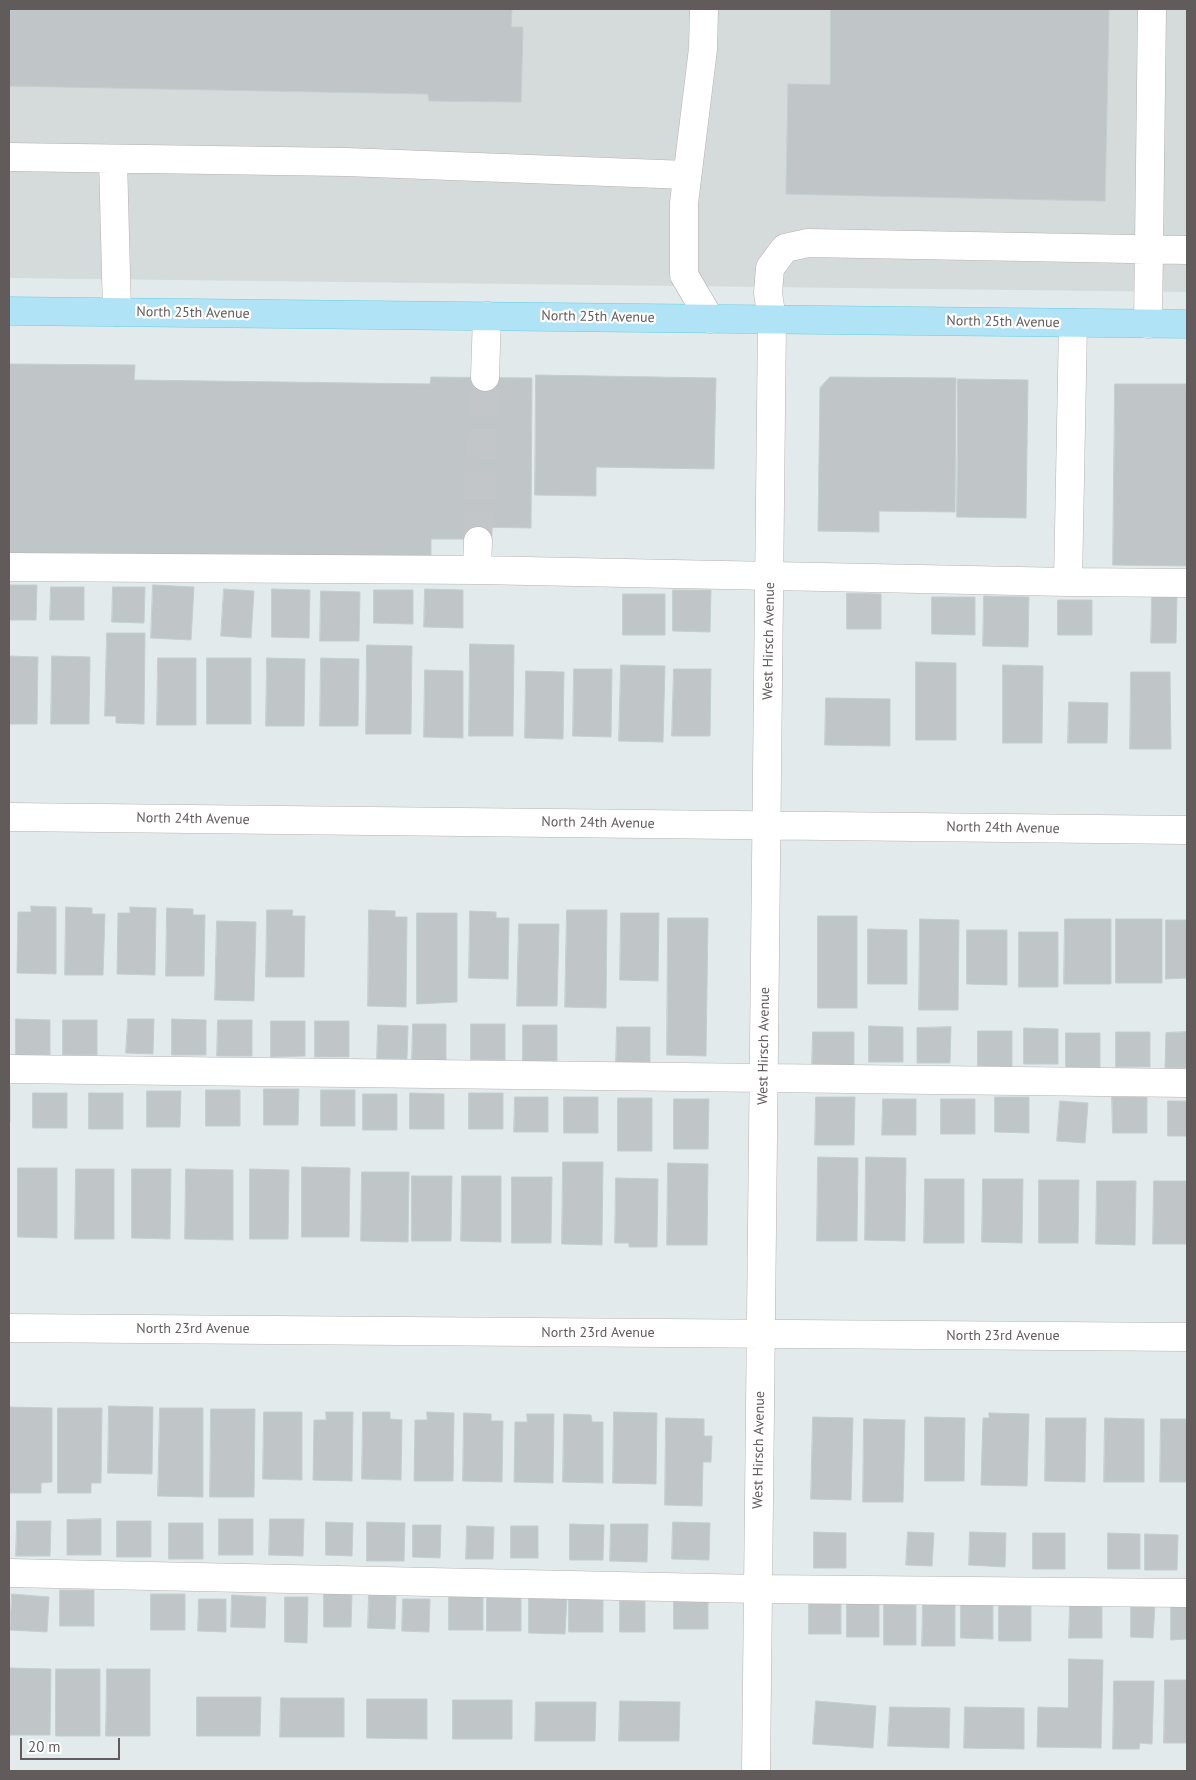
<!DOCTYPE html>
<style>
body{margin:0}
#map{position:relative;width:1196px;height:1780px;overflow:hidden;background:#e3eaec;font-family:"PT Sans",sans-serif}
canvas{display:block}
.frame{position:absolute;inset:0;border:10px solid #625b5b;pointer-events:none}
.scale{position:absolute;left:20px;top:1738px;width:100px;height:22px;box-sizing:border-box;border:2px solid #625b5b;border-top:0;padding-left:6px;font-size:15px;line-height:18px;white-space:nowrap;color:#625b5b;-webkit-text-stroke:4px #fff;paint-order:stroke}
</style>
<div id="map">
<canvas width="1196" height="1780"></canvas>
<div class="frame"></div>
<div class="scale">20 m</div>
</div>
<script>
const c = document.querySelector('canvas').getContext('2d');
c.lineJoin = 'round';
function fill(path, color) { c.fillStyle = color; c.fill(path, 'evenodd'); }
function stroke(path, color, width, dash) { c.strokeStyle = color; c.lineWidth = width; c.lineCap = dash ? 'butt' : 'round'; c.setLineDash(dash || []); c.stroke(path); }
function write(font, color, halo, rows, align = 'center') {
  c.font = font + ' "PT Sans",sans-serif'; c.lineWidth = 4.5; c.setLineDash([]); c.textBaseline = 'middle'; c.strokeStyle = halo; c.fillStyle = color; for (const [text, x, y, turn = 0] of rows) {
    c.save(); c.translate(x, y); c.rotate((+turn || 0) * Math.PI / 180); c.textAlign = isNaN(turn) ? turn : align; if (halo) c.strokeText(text, 0, 0); c.fillText(text, 0, 0); c.restore();
  }
}
fill(new Path2D(`
 M9,9h1178v283l-1178,-14z`), '#d5dadb');
const building = new Path2D(`
 M9,9h503l-1,18h12l-2,75 -92,-1 -1,-7 -419,-8z
 M831,9h278l-4,192 -319,-7 2,-110 42,1z
 M9,364l126,1 -1,15 296,4 1,-7 101,1 -1,150 -58,-1v12h-42v19l-422,-5z
 M536,375l180,3 -2,91 -118,-2v29l-61,-1z
 M830,377l126,1 -1,134 -76,-1v21l-61,-1 2,-143z
 M958,379l70,1 -2,138 -69,-1z
 M1115,384h72v182l-74,-1z
 M9,585h28l-1,35h-27z
 M153,585l41,2 -3,53 -40,-2z
 M51,587h33v33h-34z
 M113,587h32l-1,36 -32,-1z
 M224,589l30,2 -3,47 -30,-2z
 M272,589l38,1 -1,48 -37,-1z
 M425,589l38,1v38l-39,-1z
 M374,590h39v34l-39,-1z
 M673,590h38l-1,42 -37,-1z
 M321,591l39,1 -1,49h-39z
 M847,593l34,1v35h-34z
 M623,594h42v41h-42z
 M984,596l45,1 -1,50 -45,-1z
 M932,597h43v38l-43,-1z
 M1152,597h25l-1,46h-25z
 M1058,600h34v35h-34z
 M107,633h38l-1,91 -28,-1v-7h-11z
 M470,644l44,1 -1,91h-44z
 M367,645l45,1 -1,88h-45z
 M9,656l29,1 -1,67h-28z
 M52,656l38,1 -1,67h-38z
 M158,658h38v67h-39z
 M207,658h44v66h-44z
 M267,658l38,1 -1,67h-38z
 M321,658l38,1 -1,67h-38z
 M916,662l40,1v77h-40z
 M621,665l44,1 -2,76 -44,-1z
 M1003,665l40,1 -1,77h-39z
 M574,669h38l-1,68 -38,-1z
 M674,669h37l-1,67h-38z
 M425,670l38,1v67l-39,-1z
 M526,671l38,1 -1,67 -38,-1z
 M1131,672h39l1,77h-41z
 M826,698l64,1v47l-65,-1z
 M1069,702l39,1 -1,40h-39z
 M31,906l25,1v67l-39,-1 1,-61h13z
 M66,907l26,1v6h13l-2,61h-38z
 M130,907l26,1 -1,67 -38,-1 1,-61h12z
 M167,908l26,1v6h12l-1,61h-38z
 M267,910h26l-1,6h13l-1,61h-38z
 M369,910l26,1v6h12l-1,90 -38,-1z
 M567,910h40l-1,98 -41,-1z
 M470,911l26,1v6h13l-1,61 -39,-1z
 M417,913h40v89l-40,2z
 M621,913h38l-1,68 -38,-1z
 M818,916h39v92h-39z
 M668,918h40l-2,138 -39,-1z
 M920,919l39,1 -1,90h-39z
 M1065,919h46v65h-47z
 M1116,919h46v64h-46z
 M1166,920h21v58l-21,1z
 M217,921l39,1 -2,79 -39,-1z
 M519,924h40l-2,82h-40z
 M868,929l39,1v54h-39z
 M967,930h40v55l-40,-1z
 M1019,932h39v55h-39z
 M16,1019l34,1v35h-34z
 M128,1019h26l-1,35 -27,-1z
 M172,1019l34,1v35h-34z
 M63,1020h34v35h-34z
 M218,1020h34v36h-35z
 M271,1021h34v35l-34,1z
 M315,1021h34v36h-34z
 M413,1024h33v36h-34z
 M471,1024h34v36h-34z
 M378,1025l30,1 -1,33h-30z
 M523,1025h34v36h-34z
 M869,1026l34,1v35h-34z
 M617,1027h33v36l-34,-1z
 M951,1027l-1,36h-33v-35z
 M1024,1028l34,1v35h-34z
 M978,1031h34v36h-34z
 M813,1032h41v34l-42,1z
 M1116,1032h34v35h-34z
 M1187,1032v36h-22l1,-35z
 M1066,1033h34v35h-34z
 M9,1086h1v36h-1z
 M264,1089h35l-1,36h-34z
 M206,1090h34v36h-34z
 M321,1090h34v36h-34z
 M147,1091h34l-1,36h-33z
 M33,1093h34v35h-34z
 M89,1093h34v36h-34z
 M410,1093l34,1v35h-34z
 M469,1093h34v36h-34z
 M363,1094h34v36h-34z
 M515,1097h33v35h-34z
 M564,1097h34v36h-34z
 M816,1097h39l-1,48h-39z
 M995,1097h34v36l-34,-1z
 M1112,1097h35v36h-34z
 M618,1098h34v53h-34z
 M674,1099h35l-1,50h-34z
 M883,1099h33v36h-34z
 M941,1099h34v35h-34z
 M1060,1101l28,2 -3,40 -28,-2z
 M1168,1101h19v35h-19z
 M818,1157l40,1 -1,83h-40z
 M866,1157l40,1 -1,83 -40,-1z
 M563,1162h40l-1,83 -40,-1z
 M668,1163l40,1 -1,81h-40z
 M302,1167l48,1 -1,69h-47z
 M18,1168h39v70l-39,-1z
 M76,1169h38v70h-39z
 M132,1169h39l-1,70 -38,-1z
 M186,1169l47,1v70l-48,-1z
 M250,1169l39,1 -1,69h-38z
 M362,1172h47l-1,70 -47,-1z
 M412,1176h40l-1,65h-39z
 M462,1176h39v66l-40,-1z
 M512,1177h40l-1,66h-39z
 M616,1178l42,1 -1,68h-28v-4h-14z
 M925,1179h39v64h-40z
 M983,1179h40l-1,64 -40,-1z
 M1039,1180h40l-1,63h-39z
 M1097,1181h39l-1,64 -39,-1z
 M1154,1181h33v63h-34z
 M109,1406l44,1 -1,67 -44,-1z
 M9,1407l43,1v74l-11,1v10h-32z
 M58,1408h44l-1,75h-10v10h-33z
 M160,1408h43v89l-45,-1z
 M211,1409h44l-1,88h-44z
 M264,1412h38v68l-39,-1z
 M326,1412h27l-1,69 -39,-1 1,-60h12z
 M363,1412h27v7l12,1 -1,60 -39,-1z
 M427,1412l27,1 -1,68h-39l1,-61h12z
 M614,1412l43,1 -1,71 -43,-1z
 M464,1413l27,1v7h12l-1,61 -39,-1z
 M989,1413l40,1 -2,72 -46,-1 2,-67h6z
 M527,1414h27l-1,69 -39,-1 1,-60h12z
 M564,1414l27,1 1,7h11v61l-40,-1z
 M813,1417l40,1 -2,82 -40,-1z
 M925,1417l40,1 -1,63h-39z
 M666,1418l38,1v17h8l-1,26h-8l-1,44 -37,-1z
 M1046,1418h40l-1,64 -40,-1z
 M1105,1418l39,1v63h-40z
 M864,1419l41,1 -2,82h-40z
 M1161,1419h26v63h-27z
 M101,1519v36h-34v-35z
 M219,1519h34v36h-34z
 M270,1519h34l-1,37 -34,-1z
 M17,1521h34l-1,35h-34z
 M117,1521h34v36h-34z
 M326,1522l27,1 -1,33 -26,-1z
 M367,1522l38,1 -1,38h-37z
 M673,1522l37,1 -1,37 -37,-1z
 M169,1523h34v36h-34z
 M570,1524l34,1 -1,35h-33z
 M611,1524h37l-1,38 -37,-1z
 M413,1525h28l-1,33 -27,-1z
 M467,1526l27,1 -1,32h-27z
 M511,1526h27v32h-27z
 M814,1532l32,1v35h-32z
 M908,1532l26,1 -2,33 -26,-1z
 M970,1532l36,1 -1,34 -36,-2z
 M1033,1533h32v36h-32z
 M1108,1533l32,1v35h-32z
 M1145,1534l33,1 -1,35h-32z
 M60,1590h34v36h-34z
 M674,1593h34v36h-34z
 M12,1594l37,3 -2,35 -37,-2z
 M151,1594h34v36h-34z
 M324,1594h28l-1,33h-27z
 M232,1595l34,2 -1,31 -34,-1z
 M369,1595l27,1 -1,33 -27,-1z
 M449,1595h34v35h-34z
 M487,1595h34v36h-34z
 M529,1596h38l-2,38 -36,-1z
 M569,1596h34v36h-34z
 M285,1597h23l-1,46 -22,-1z
 M809,1598l32,1v35h-32z
 M199,1599h27v33l-28,-1z
 M403,1599h27l-1,33 -27,-1z
 M620,1601h25v31h-25z
 M847,1601l32,1v35h-32z
 M884,1601l32,1v43h-32z
 M923,1603h32v43h-33z
 M961,1603h32v36l-32,-1z
 M1070,1603h32v35h-33z
 M1131,1604h24l-2,34 -22,-1z
 M1171,1604h16v35l-16,1z
 M999,1605h32v36h-32z
 M1069,1659l34,1 -2,88 -64,-1 1,-40 30,1z
 M9,1668l42,1 -1,66h-41z
 M56,1669h44v67h-44z
 M107,1669h43v67h-44z
 M1165,1680h22v63h-23z
 M1114,1681h40l-2,63 -12,-1 -1,6h-26z
 M197,1697h64l-1,39h-63z
 M281,1698h63v39h-64z
 M367,1699h60v40l-60,-1z
 M453,1700h59v39h-59z
 M620,1701l60,1 -1,39h-60z
 M816,1701l60,5 -3,42 -60,-4z
 M536,1702h60l-1,39h-60z
 M890,1707l60,1 -1,40 -61,-2z
 M965,1707l59,1v41l-60,-1z`);
fill(building, '#c0c6c7');
stroke(building, '#c2ced0', 1);
stroke(new Path2D(`
 M478,541l7,-164`), '#c3c6c8', 28, [28, 14]);
const minor = new Path2D(`
 M704,9l-1,40 -19,154v72l26,44
 M9,157l337,5 341,13
 M113,159l4,153
 M1148,324l4,-315
 M485,377l2,-61
 M9,567l468,3 591,12 119,1
 M477,570l1,-29
 M1068,582l5,-259
 M9,817l1178,13
 M9,1069l1178,14
 M9,1328l1178,9
 M9,1573l749,16 429,4
 M756,1771l16,-1451 -4,-27 2,-25 15,-20 23,-5 379,7`);
const major = new Path2D(`
 M9,311l1178,13`);
stroke(minor, '#b7b1b0', 29);
stroke(major, '#68cee0', 29);
stroke(minor, '#fff', 28);
stroke(major, '#afe3f5', 28);
write('14px', '#625b5b', '#fff', [
 ["North 25th Avenue",193,313,1],
 ["North 25th Avenue",598,317,1],
 ["North 25th Avenue",1003,322,1],
 ["West Hirsch Avenue",769,641,-89],
 ["North 24th Avenue",193,819,1],
 ["North 24th Avenue",598,823,1],
 ["North 24th Avenue",1003,828,1],
 ["West Hirsch Avenue",764,1046,-89],
 ["North 23rd Avenue",193,1329],
 ["North 23rd Avenue",598,1333],
 ["North 23rd Avenue",1003,1336],
 ["West Hirsch Avenue",759,1450,-89]
]);
</script>
